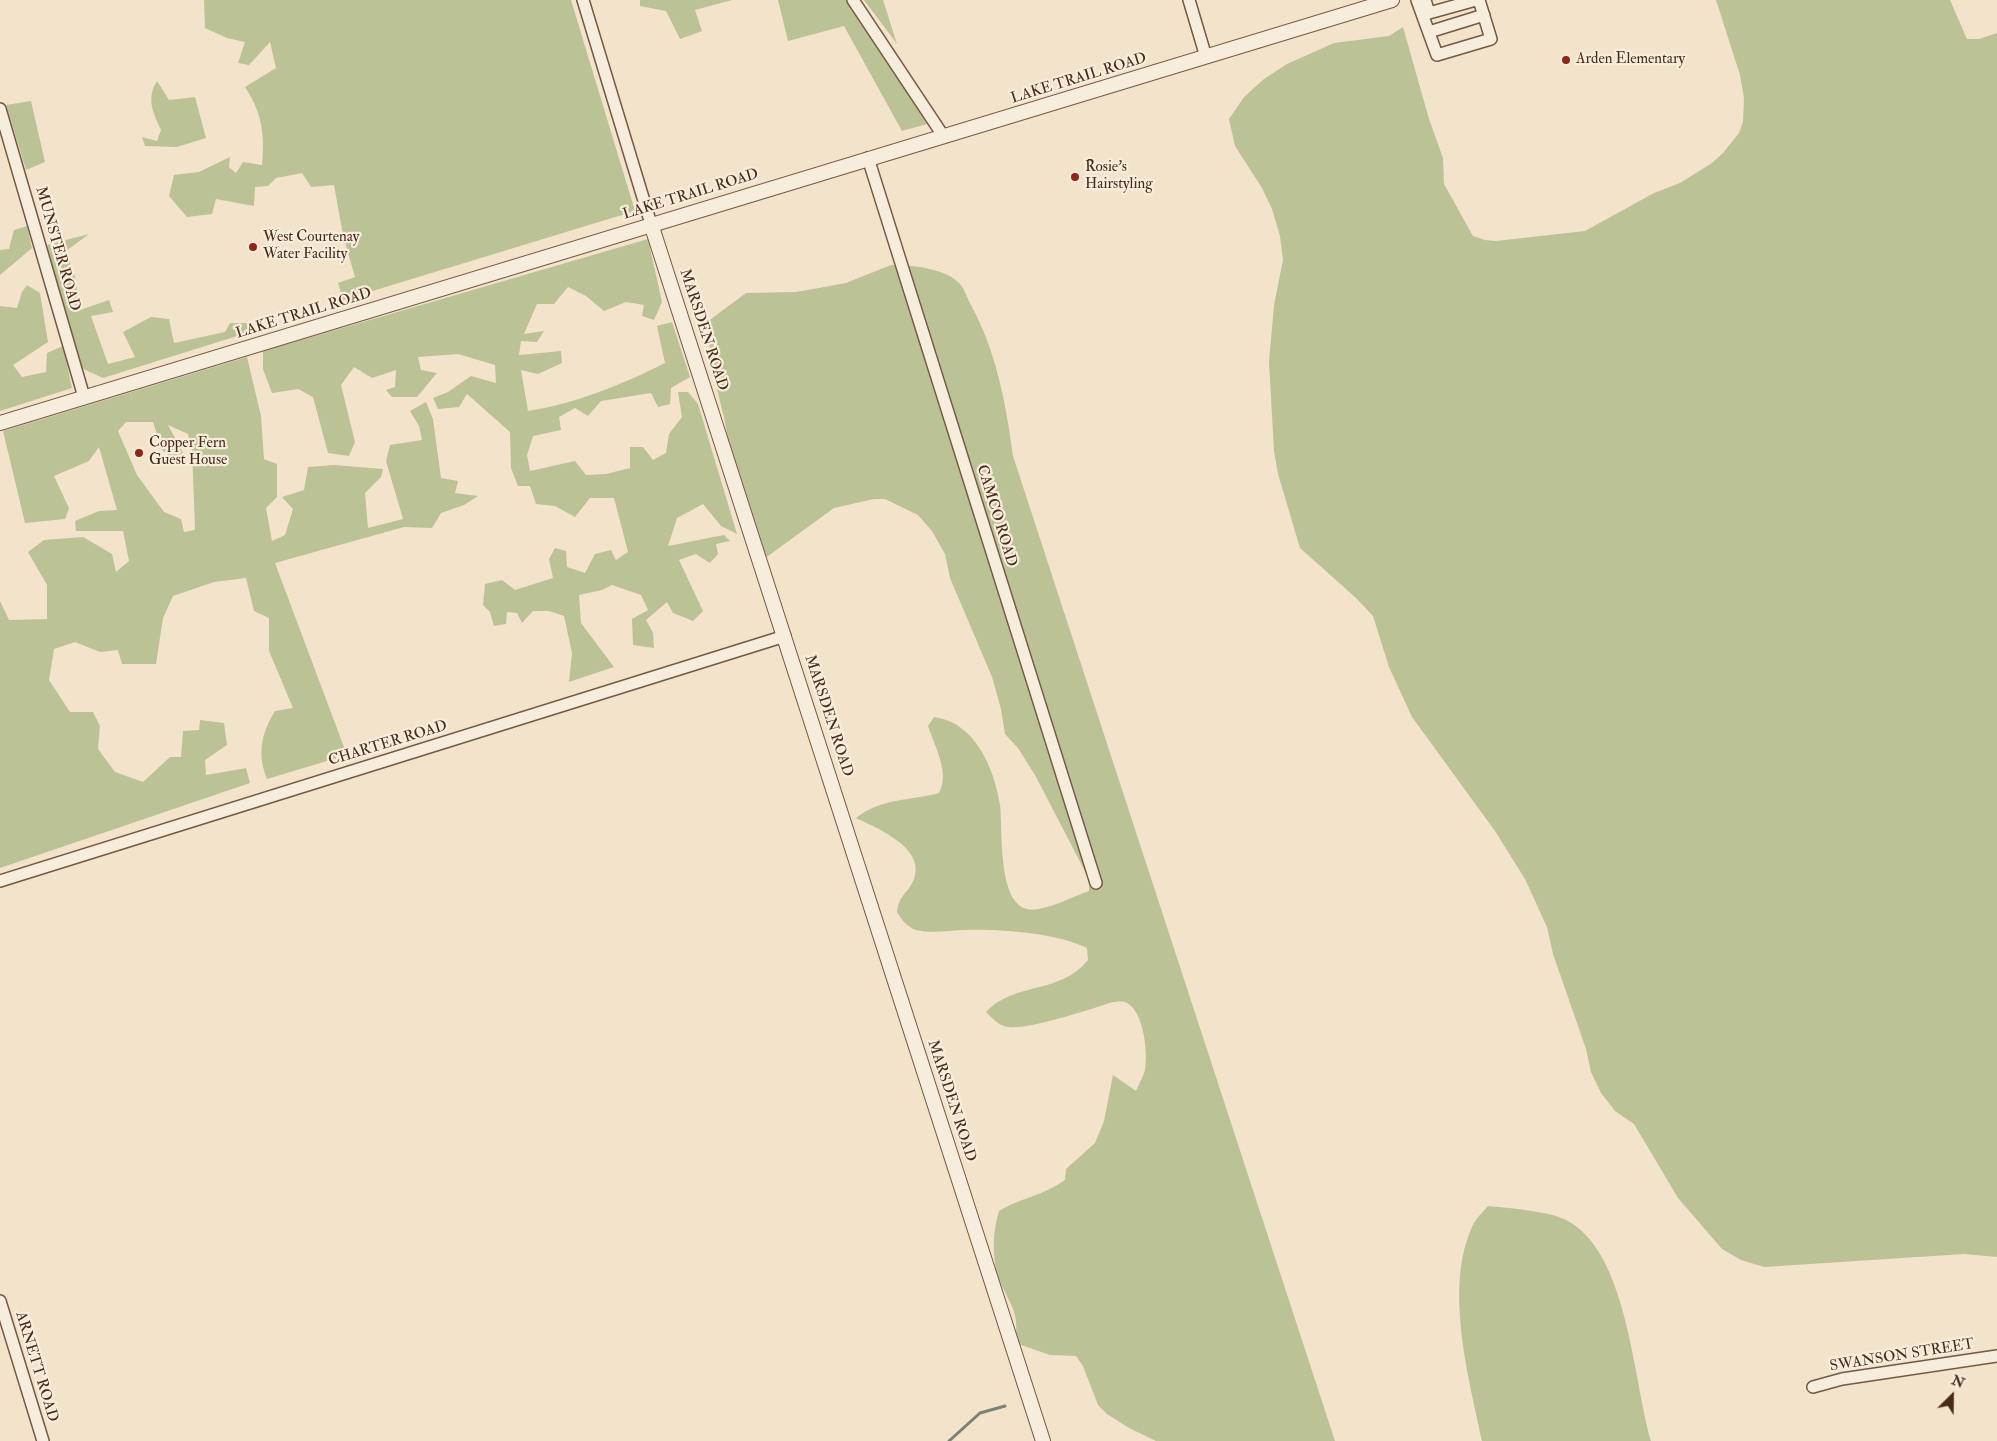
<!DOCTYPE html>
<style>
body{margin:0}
#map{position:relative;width:1997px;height:1441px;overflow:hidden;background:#f2e3ca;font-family:"IM FELL Double Pica",serif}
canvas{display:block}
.north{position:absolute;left:1927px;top:1371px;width:50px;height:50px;-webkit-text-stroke:4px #f7eddd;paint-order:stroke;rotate:23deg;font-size:14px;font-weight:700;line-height:20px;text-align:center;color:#492917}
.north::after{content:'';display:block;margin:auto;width:18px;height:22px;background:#492917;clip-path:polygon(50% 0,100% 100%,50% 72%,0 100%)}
</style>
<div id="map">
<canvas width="1997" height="1441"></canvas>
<div class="north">N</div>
</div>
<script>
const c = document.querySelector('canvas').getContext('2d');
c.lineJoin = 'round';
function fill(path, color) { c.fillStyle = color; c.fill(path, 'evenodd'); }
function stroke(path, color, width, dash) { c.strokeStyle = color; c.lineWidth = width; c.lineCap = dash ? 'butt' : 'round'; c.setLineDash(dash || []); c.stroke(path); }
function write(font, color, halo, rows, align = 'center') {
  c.font = font + ' "IM FELL Double Pica",serif'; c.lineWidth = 4.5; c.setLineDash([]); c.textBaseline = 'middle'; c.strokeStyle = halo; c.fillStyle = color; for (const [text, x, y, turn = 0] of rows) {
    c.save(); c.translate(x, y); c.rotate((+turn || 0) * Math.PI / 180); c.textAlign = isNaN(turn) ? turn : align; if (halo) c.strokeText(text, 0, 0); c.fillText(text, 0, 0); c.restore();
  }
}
fill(new Path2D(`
 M204,0h367l64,211 -292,89 -5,-17 17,-6 -12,-42 -9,-50 -23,2 -9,-14 -26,5 -8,8 -13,1 -1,19 -38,-7 -4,15 -25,3 -18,-21 5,-21 25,-3 31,-15 -1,10 7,6 7,-11 19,3c3,-31 0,-52 -17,-78l31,-19 -6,-26 -21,23 -11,-2 7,-21 -18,-4 -22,-10z
 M640,0h92l-37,10 7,21 -22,8 -14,-28 -26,-5z
 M778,0h70l79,124 -25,7 -58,-105 -56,15z
 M864,0h19l14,44z
 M1716,0h234l17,39h12l18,-6v1224l-33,-3 -200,13 -23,-7 -19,-11 -44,-51 -44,-74 -19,-13 -14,-18 -10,-21 -5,-23 -33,-95 -6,-27 -22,-48 -30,-48 -83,-114 -23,-50 -16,-51 -17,-18 -56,-50 -22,-74 -4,-23 -5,-89 5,-57 9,-45 -3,-24 -8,-27 -10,-21 -27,-42 -6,-27 15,-22 20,-18 23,-15 47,-21 55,-7 14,-9 26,92 14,39 1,26 29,52 12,4 11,1 89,-10 69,-38 26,-10 32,-20 11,-10 16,-20 4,-11 1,-24 -4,-23z
 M157,81l12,19 26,-3 11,41 -29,9 -32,-1 -3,-9 15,4 4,-11c-8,-17 -15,-32 -4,-49z
 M31,101l14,61 -19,8 -20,-65z
 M27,226l5,22 -32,27v-25l9,-1 5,-19z
 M89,234l-23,17 9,26 5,33 29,-10 4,12 -22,4 17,48 27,-7 -12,-25 28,-15 18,2 5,24 51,-11 5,-9h17l3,9 -147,46 -24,-11 -32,-122z
 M648,239l14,63 -8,18 -12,-4 2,-11 -18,-3 -22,9 -18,-15 -18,-9 -14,17h-17l-13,30 20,-3 -7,11 -16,-1 -2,14 42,-4 1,12 -24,11 -17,-4 7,41c47,-7 95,-27 137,-48l-8,-37 15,-4 18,55 -19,11 -1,16 -12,3 -7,-14 -50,8 -13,15 -13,-8 -16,9 2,13 -28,6 -6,19 3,16 45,-10 11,14 20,-1 24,-6v-21h13l10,13 13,-7 3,-19 13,-17 -4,-25h10l10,12 39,130 -16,-8 -18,-22 -26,14 -9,28 56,-11 6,6 -14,3 2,10 -8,9 -14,-9 -17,6 24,51 -10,10 -20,-8 -6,-11 -21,18 7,13 1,15 -21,-3 -1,-26 16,-9 -7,-15 -29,-10 -10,5 -23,5 2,28 33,44 -45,15 3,-29 -8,-37 -15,-5h-16l-11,12 -5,-10 -10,-1 -1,12 -12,2 -4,-14 -7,-7 2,-21 17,-4 13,10 38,-12 -4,-19 6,-11 11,3 1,16 18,6 10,-19 16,-4 5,10 12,-8 -14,-54h-24l-15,19 -20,-11 -19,-2 -6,-18h-12l-7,-18 -1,-36 -43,-38 -8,13 -21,2 -5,-11 15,-6 23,-16 25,7 -1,-18 -37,-11 -40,3 3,13 16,3 -20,24h-25l-6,-7 9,-3 1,-17 -24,8 -18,-11 -13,18 14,57 -6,14 -21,-3 -15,-56 -15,-8 -26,4 -9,-24v-18z
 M891,265c20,0 55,3 69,19 5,6 7,14 11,21 25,46 35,98 42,151l322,985h-179l-27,-13 -22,-14 -9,-9 -15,-39 -7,-10 -26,-1 -35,-12c6,-36 -9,-41 -18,-70 -5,-21 -4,-42 2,-62 21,-13 46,-16 66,-31l1,-11 29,-26 9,-22 9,-46 23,16c3,-7 7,-14 9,-21 3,-17 -1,-61 -20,-68 -3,-1 -9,0 -12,0 -22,7 -84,28 -105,25 -9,-1 -16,-9 -22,-15 29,-31 74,-17 102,-52l-1,-12c-31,-15 -86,-19 -121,-18 -17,0 -33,4 -50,0 -9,-3 -14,-10 -19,-18 2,-18 11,-18 17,-33 12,-31 -37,-51 -58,-61 25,-20 53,-17 83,-25 11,-20 -4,-46 -11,-67l6,-9c41,5 60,51 66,88 3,24 -3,97 27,104 15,4 47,-13 62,-18v-12l-54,-104 -17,-27 -13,-14 -4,-25 -9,-32 -42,-99 -5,-24 -13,-23 -14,-16 -33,-16h-11l-40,9 -70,51 -11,3 -4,-11 -25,-134 -12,-48 -5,-47 39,-29 50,-1 23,-4 27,-5z
 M27,285l13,8 8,49 -35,23 9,12 24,-5 1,-19 16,-7 9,42 -72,23v-105l17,2 5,-16z
 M247,357l14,59 3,43 13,5v33l-11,11 6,33 13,-6 8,-26 -11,-12 22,-7 4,-23 26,-2 49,4 -2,8 -16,16 3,35 35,-9 -17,-58 4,-16 32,-5 -3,-14 -9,-15 16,-9 7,17 8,59 17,3 -3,12 23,3 -14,9 -23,8 -9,15 -28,-1 -129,36 72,192 -80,24c-10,-25 -6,-45 8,-68l18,-3 -24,-57v-33l-15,-7 -8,-33 -32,4 -41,14 -10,22 -7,46h-34l-4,-14 -18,2 -25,-10 -21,7 -5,31 21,32h23l7,14 -2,23 17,23 28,10 27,-25h11l2,-26 16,-1 1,-10 24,3 3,22 -22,15 1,15 40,-7 4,15 -250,85v-267l9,19 38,-1v-34l-19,-33 16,-12 39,-3 29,17 4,18 13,-11 -6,-30h-47l-1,-10 24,-10 18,-1 -18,-63 -10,14 -35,15 15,32 -4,11 -40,4 -22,-92zM126,422h27l9,28 12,10 9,-7 -15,-28 20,9 4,15 3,81 -11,2 -3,-13 -17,-7 -27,-37 -19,-44z
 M1488,1206c20,2 61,5 78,14 62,31 67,160 85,221h-169c-13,-63 -38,-152 -10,-214 3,-8 11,-15 16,-21z`), '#bbc396');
stroke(new Path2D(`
 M949,1441l31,-28 25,-7`), '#7a8275', 3);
const minor = new Path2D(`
 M583,0l68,224
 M853,0l91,137
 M1189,0l17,57
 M1417,0l20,55 54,-16 -12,-39
 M1425,0l4,13 47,-13
 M1429,32l55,-17
 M0,109l84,288
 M868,158l228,725
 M0,881l785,-245
 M0,1301l43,140
 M1813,1387l29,-8 155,-23`);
const tertiary = new Path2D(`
 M651,224l392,1217
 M0,423l1392,-423`);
stroke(minor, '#735844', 14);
stroke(tertiary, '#735844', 16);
stroke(minor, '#f7eddd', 11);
stroke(tertiary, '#f7eddd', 14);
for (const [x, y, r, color] of [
 [1566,60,5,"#8f2418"],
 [1075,177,5,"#8f2418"],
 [253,247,5,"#8f2418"],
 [139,453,5,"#8f2418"]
]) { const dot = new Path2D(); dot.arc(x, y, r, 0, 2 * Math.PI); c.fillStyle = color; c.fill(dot); stroke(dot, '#f7eddd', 2); }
write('15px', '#492917', '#f7eddd', [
 ["Arden Elementary",1576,60],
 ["Rosie's",1085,168],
 ["Hairstyling",1085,185],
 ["West Courtenay",263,238],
 ["Water Facility",263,255],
 ["Copper Fern",149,444],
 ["Guest House",149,461]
], 'left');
write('15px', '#492917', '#f7eddd', [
 ["LAKE TRAIL ROAD",1079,79,-17],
 ["LAKE TRAIL ROAD",691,195,-17],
 ["MUNSTER ROAD",57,249,74],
 ["LAKE TRAIL ROAD",304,314,-17],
 ["MARSDEN ROAD",703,330,72],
 ["CAMCO ROAD",996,516,73],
 ["MARSDEN ROAD",828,716,72],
 ["CHARTER ROAD",388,744,-17],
 ["MARSDEN ROAD",951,1101,72],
 ["SWANSON STREET",1902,1356,-9],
 ["ARNETT ROAD",36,1367,73]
]);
</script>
